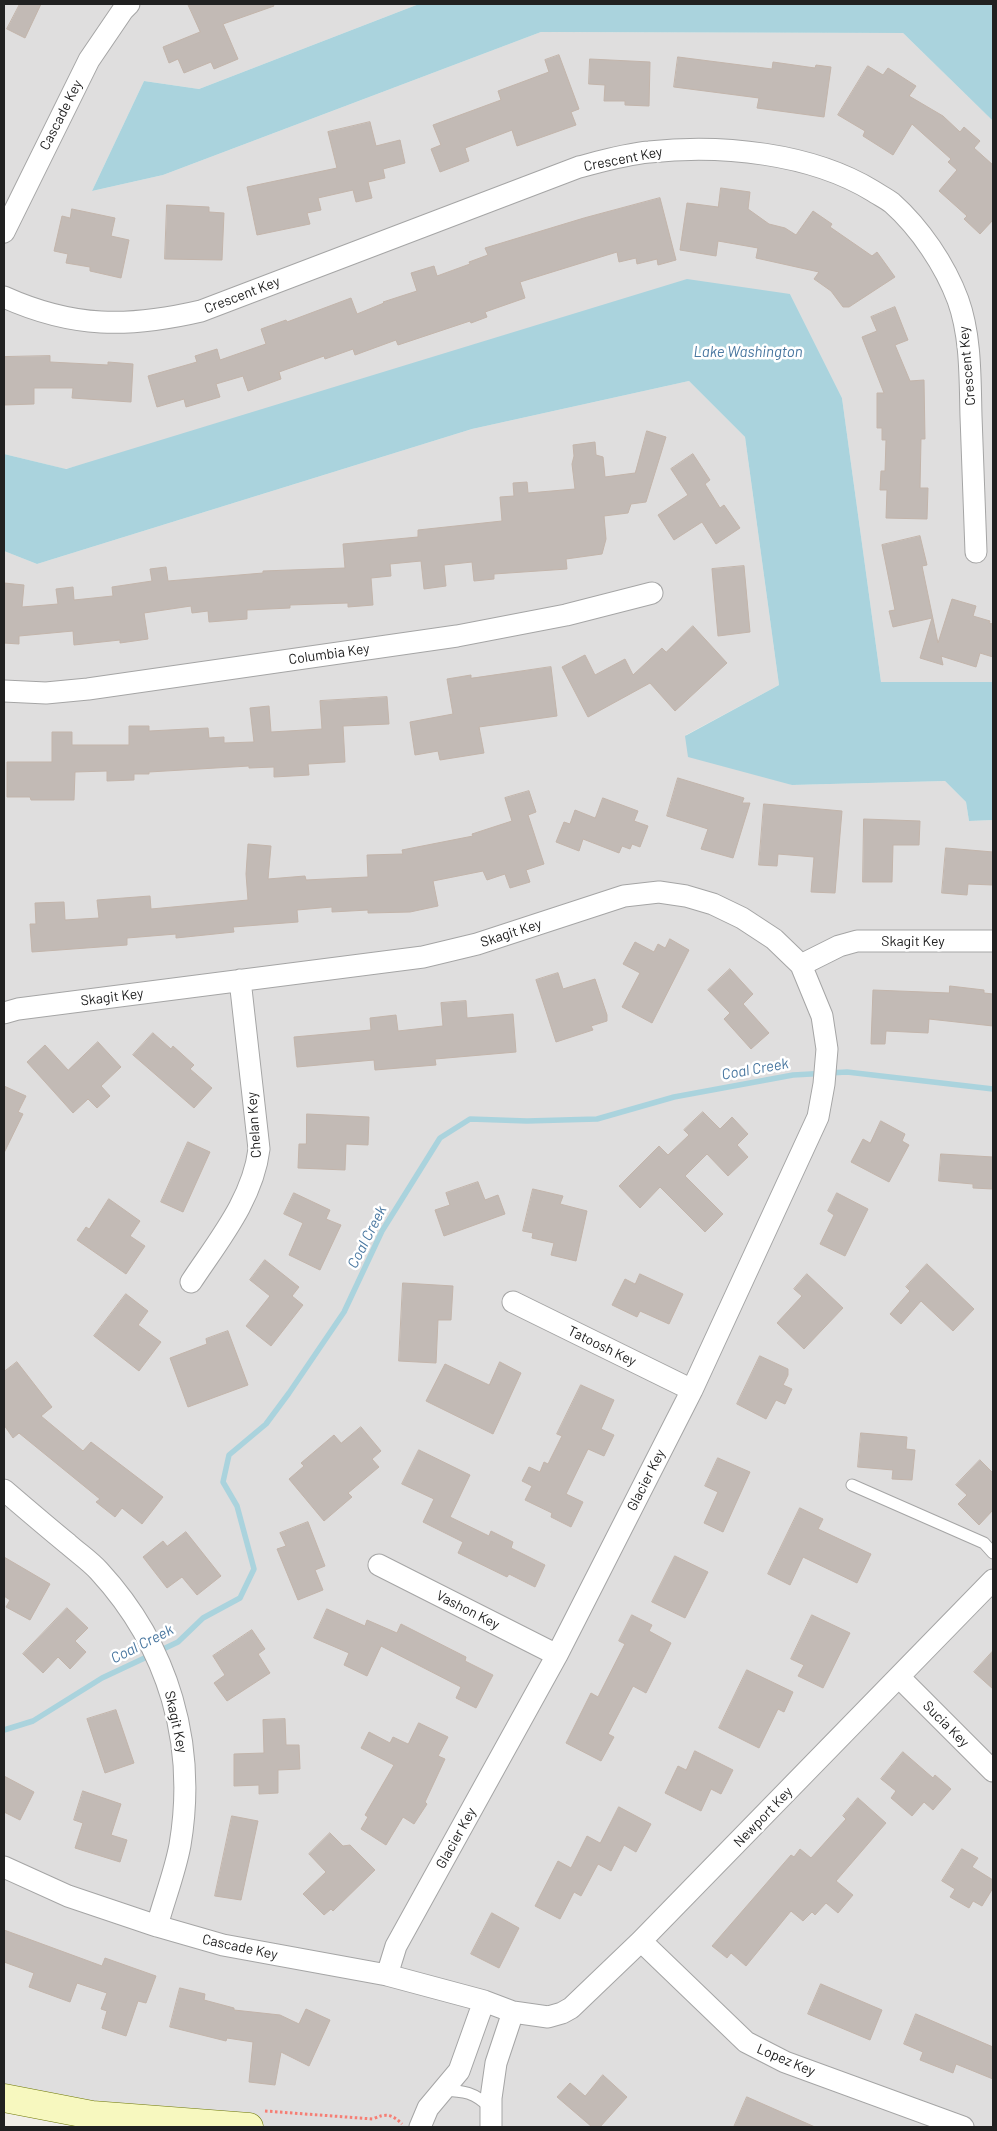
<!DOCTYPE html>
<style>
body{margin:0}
#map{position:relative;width:997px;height:2131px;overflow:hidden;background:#f1eee8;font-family:Barlow,sans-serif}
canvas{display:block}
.frame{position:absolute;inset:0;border:5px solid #212121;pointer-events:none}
</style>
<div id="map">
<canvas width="997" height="2131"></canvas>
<div class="frame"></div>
</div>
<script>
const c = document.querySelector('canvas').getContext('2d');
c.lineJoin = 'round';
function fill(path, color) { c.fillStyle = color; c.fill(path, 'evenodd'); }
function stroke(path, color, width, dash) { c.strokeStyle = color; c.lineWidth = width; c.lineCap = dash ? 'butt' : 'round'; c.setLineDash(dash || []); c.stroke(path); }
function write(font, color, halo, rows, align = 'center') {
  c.font = font + ' Barlow,sans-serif'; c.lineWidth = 5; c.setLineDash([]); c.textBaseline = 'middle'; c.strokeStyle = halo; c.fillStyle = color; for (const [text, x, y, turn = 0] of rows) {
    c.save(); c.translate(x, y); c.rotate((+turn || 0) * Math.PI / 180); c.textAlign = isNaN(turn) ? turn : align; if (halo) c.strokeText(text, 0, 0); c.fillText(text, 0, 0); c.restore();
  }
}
fill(new Path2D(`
 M4,4h415l-220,85 -55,-8 -52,110 71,-16 378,-143 362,1 90,88v561h-112l-39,-284 -52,-104 -725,175 -61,-15z
 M689,381l56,56 34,248 -93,50 106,50 153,-4 21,21 3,19 24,-1v1307h-744l-245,-29v-1547l33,13 435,-135z`), '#dfdede');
fill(new Path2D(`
 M419,4h574v117l-90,-88 -362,-1 -378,143 -71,16 52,-110 55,8z
 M687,279l103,15 52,104 39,284h112v138l-24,1 -3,-19 -21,-21 -153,4 -104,-28 -3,-21 94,-51 -34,-248 -56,-56 -217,48 -435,135 -33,-13v-97l62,15z`), '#aad3dd');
stroke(new Path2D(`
 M159,1651l19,-9 25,-24 37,-20 14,-29 -17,-63 -14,-24 6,-27 37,-31 23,-31 55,-81 38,-81 58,-93 30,-19 57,2 70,-2 77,-22 119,-22 54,-3 146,17
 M4,1730l29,-9 69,-43 49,-23`), '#aad3dd', 5.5);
const building = new Path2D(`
 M20,4h21l-16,34 -18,-9z
 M188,4h85l1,2 -51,18 15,35 -24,10 -3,-7 -27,11 -6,-14 -9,4 -6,-16 37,-15z
 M559,55l20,54 -8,3 5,13 -59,21 -5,-16 -47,18 4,13 -29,11 -9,-23 10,-4 -8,-20 68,-25 -3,-9 51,-19 -4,-12z
 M678,57l94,12 1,-7 42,6 1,-3 15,2 -7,50 -67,-9 2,-10 -85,-11z
 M590,59l60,3 -1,44 -24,-1v-4h-21l1,-16 -16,-1z
 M868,66l15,9 5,-7 28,18 -7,10 34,20 17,16 4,-5 16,14 -6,7 19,17v55l-13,14 -16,-15 3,-3 -28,-25 18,-21 -9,-8 3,-3 -39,-35 -19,31 -30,-19 2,-5 -27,-16z
 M370,122l6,24 24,-6 5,23 -22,6 2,9 -17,4 4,16 -16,4 -3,-12 -35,8 3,12 -14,3 3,11 -53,11 -10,-48 90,-19 -9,-36z
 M721,188l29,4 -2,17 21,15 16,4 11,7 17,-24 19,13 -2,3 42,29 5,-4 18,25 -46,30h-6l-12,-16 -17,-12 5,-7 -63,-14 2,-10 -40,-7 -2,15 -36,-6 7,-47 31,4z
 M660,198l16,62 -18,5 -1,-6 -20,5 -1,-6 -17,4 -2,-10 -97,30 5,16 -40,14 2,5 -16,6 -1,-2 -72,24 -2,-5 -41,15 -2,-6 -28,10 -1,-3 -45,16 2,7 -33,12 -5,-15 -27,8 4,13 -34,10 -2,-8 -27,8 -9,-31 49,-14 -2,-6 22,-7 3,11 46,-16 -5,-15 25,-9 1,2 64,-24 6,16 27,-11 -1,-1 34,-11 -6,-18 23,-7 3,10 33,-12 -1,-2 19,-7 -3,-7 99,-30z
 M167,205l42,2v5l15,1 -2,47 -57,-1z
 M72,209l43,9 -4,18 18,4 -8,38 -31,-7v-4l-24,-4 2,-9 -14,-3 8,-35 8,2z
 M895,307l13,33 -13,5 15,36 14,-1 1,59h-4l-1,49h8l-1,31 -41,-1 1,-28h-7l1,-19h4l1,-31h-4v-12h-5v-35h7l-22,-56 15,-6 -6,-14z
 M50,356v6l58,3v-3l25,2 -2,38 -59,-4 1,-10h-39v16l-30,1v-48z
 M647,431l19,6 -20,65 -15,2 -3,9 -24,3 2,23 -4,15 -36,5 1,10 -73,5v5l-20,2 -2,-19 -28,3 2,21 -22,3 -3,-28 -31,3 1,12 -20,2 2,27 -25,2v-4l-58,2v3l-43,2v9l-38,3 -1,-11 -16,2 -1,-7 -47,7 4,26 -28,4v-3l-46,5 -1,-14 -54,5v8l-15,-1v-60l20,2 -2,22 36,-3 -2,-15 17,-2 1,13 39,-4 -1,-9 40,-6 -2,-12 16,-2 2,14 95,-8v-2l82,-3 -2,-24 75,-7v-7l84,-9 -2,-24 14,-1 -1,-13 14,-1 1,11 47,-4 -3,-25 2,-8 -1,-11 22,-3 1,13 7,2 2,20 30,-4z
 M693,454l17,26 -5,4 15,24 4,-3 16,23 -24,16 -14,-22 -28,18 -16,-25 30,-20 -17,-26z
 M920,536l7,29 -5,1 16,77 14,-44 24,7 -3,10 17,5 -1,2 4,1v33l-13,-4 -4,14 -35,-11 2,9 -23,-7 12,-40 -39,9 -4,-16 6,-1 -13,-65z
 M744,566l6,66 -32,4 -6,-67z
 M693,626l34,37 -52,48 -25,-28 -62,34 -26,-50 23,-12 10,20 30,-16 8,16 29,-27 4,4z
 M551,667l6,49 -78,11 5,26 -44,7 -2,-9 -23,4 -5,-33 43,-8 -6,-35 24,-4v3z
 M387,697l2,27 -46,2 2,36 -37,2 1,11 -35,2v-10l-25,1v-2l-100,6v2h-15v6l-27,1v-10l-32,1 -1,28h-43l-1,-3h-23v-35h45v-30h20v13h57v-19h20v5l59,-3 1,10 15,-1v6l30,-1 -4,-34 19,-2 2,26 51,-3 -2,-28z
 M678,778l66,20 -2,5h8l-17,55 -32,-9 7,-20 -41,-13z
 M529,791l7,21 -8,3 16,49 -18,6 4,12 -20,6 -5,-14 -18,6 -4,-9 -50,10 5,25 -28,6 -42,1v-3l-36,2v-5l-35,3 1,12 -65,5 1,5 -58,6v-4l-49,4v7l-95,7 -2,-28h6l-1,-21 29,-1 1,18 34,-2 -2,-18 53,-4 1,13 97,-9 -2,-26 2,-30 23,2 -3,33 37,-3 1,4 62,-3 -1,-22 36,-1 -1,-4 71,-14 -1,-2 40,-13 -7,-23z
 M603,798l35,13 -4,10 14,5 -8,21 -8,-3 -2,5 -8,-3 -3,7 -36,-14 -4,12 -23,-9 8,-20 6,2 5,-14 20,8z
 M764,804l78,7 -7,82 -24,-1 3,-35 -36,-3 -1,12 -18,-1z
 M864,819l56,2 -1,24h-26l-1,37h-29z
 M946,848l47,4v33l-25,-1 -1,11 -25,-2z
 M670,939l19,11 -37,73 -30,-16 18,-34 -17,-9 12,-22 19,10 4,-8 7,4z
 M730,969l23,25 -10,10 26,29 -18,16 -27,-30 6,-6 -22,-23z
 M558,973l5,16 32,-10 12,36v6l-16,5 2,4 -37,12 -20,-62z
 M950,986l34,4v3l9,1v32l-64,-7 -1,14 -42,-2 -1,13h-14l2,-54 76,3z
 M466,1001l1,17 46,-4 3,38 -81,7 1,6 -61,5 -1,-10 -77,7 -3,-30 77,-7 -1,-12 26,-3 2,16 45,-5 -2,-23z
 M153,1033l18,16 2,-3 21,19 -4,4 22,19 -18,20 -61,-53z
 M98,1042l23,25 -20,19 9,10 -13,12 -9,-9 -15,14 -46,-51 18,-17 23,25z
 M4,1086l22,10 -8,16 5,2 -19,39z
 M703,1112l17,17 12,-12 16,17 -11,11 11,12 -20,19 -21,-22 -22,22 38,38 -18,18 -45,-45 -20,21 -21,-22 40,-40 9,9 21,-20 -5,-5z
 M307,1114l62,3 -1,28 -22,-1 -1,26 -47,-2 1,-24h7z
 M881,1121l24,13 -3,7 7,4 -20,37 -38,-20 12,-23 7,4z
 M188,1142l22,10 -27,60 -22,-10z
 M941,1154l52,3v32l-20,-1v-4l-34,-3z
 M478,1182l7,18 13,-5 7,19 -61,22 -9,-26 15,-5 -4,-12z
 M533,1189l30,7 -3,8 27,7 -11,50 -25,-6 3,-12 -22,-5 1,-5 -10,-2z
 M294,1193l36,17 -4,9 15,6 -21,45 -31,-15 14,-32 -19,-9z
 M837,1193l31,16 -23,47 -25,-12 14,-29 -6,-4z
 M109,1199l31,22 -10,15 15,10 -19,28 -49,-34 9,-13 3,2z
 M265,1260l34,27 -7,9 11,9 -32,41 -25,-20 24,-30 -20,-16z
 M927,1264l47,45 -21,22 -32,-30 -20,23 -11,-10 20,-23 -4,-4z
 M640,1274l43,20 -14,30 -29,-13 -3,6 -25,-12 13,-26 10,5z
 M807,1274l36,34 -39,41 -27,-26 25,-27 -8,-7z
 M403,1283l50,3 -2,34h-13l-2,43 -37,-2z
 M126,1294l22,17 -10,14 23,17 -22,29 -45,-35z
 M228,1331l20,54 -60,22 -18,-49 37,-14 -1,-5z
 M760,1356l28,13v6l-5,10 9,4 -7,15 -9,-4 -10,19 -29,-15z
 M17,1362l35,45 -11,9 42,35 8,-9 72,55 -21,27 -20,-16 -7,9 -19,-15 4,-3 -81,-66 -6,5 -9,-13v-53z
 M500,1362l21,11 -28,61 -67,-33 19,-37 44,21z
 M581,1385l33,15 -13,29 13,6 -10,21 -16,-7 -22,45 17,8 -12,25 -20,-10 1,-4 -27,-13 7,-14 -10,-5 7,-14 11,5 4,-10 4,2 14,-28 -5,-2z
 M361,1427l20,24 -9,8 7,8 -31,26 4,4 -28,24 -35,-42 15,-13 -3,-3 33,-28 7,8z
 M861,1433l46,4 -1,12 9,1 -3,30 -20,-1 1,-9 -35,-3z
 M419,1450l51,25 -20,42 39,19 2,-5 22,11 -2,6 34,17 -10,22 -26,-13 -2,3 -49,-24 5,-11 -40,-20 11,-23 -32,-15z
 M718,1458l32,14 -27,60 -19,-9 14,-31 -13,-6z
 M980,1460l13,13v37l-14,15 -21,-21 9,-9 -11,-10z
 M800,1508l23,11 -5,10 53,25 -14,29 -54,-26 -13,28 -22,-11z
 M308,1522l17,44 -10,4 8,20 -25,10 -21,-51 9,-3 -6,-13z
 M186,1532l35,44 -24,19 -15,-18 -15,11 -24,-31 20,-16 4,5z
 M675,1556l33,16 -23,46 -33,-16z
 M4,1557l46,27 -20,36 -24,-13 4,-7 -6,-4z
 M67,1608l21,20 -13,13 11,11 -16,17 -12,-12 -15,16 -20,-19z
 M327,1609l38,17 2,-6 30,13 4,-9 65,33 -1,4 28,14 -17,33 -20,-10 5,-11 -80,-41 -14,30 -23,-11 5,-12 -35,-15z
 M632,1615l20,10 -3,6 22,12 -25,50 -13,-7 -25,48 6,3 -13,24 -35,-18 25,-50 7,4 27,-53 -6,-3z
 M812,1615l38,18 -27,55 -25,-12 6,-11 -13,-6z
 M252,1630l13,19 -7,5 12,19 -43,28 -13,-18 11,-8 -12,-19z
 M993,1651v38l-19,-17z
 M747,1670l46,22 -9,20 -6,-3 -19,39 -40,-20z
 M116,1710l18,53 -29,10 -18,-54z
 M285,1719l1,26h13l1,24 -22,1v23l-19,1v-9l-25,1v-32l30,-1 -1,-33z
 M419,1723l29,14 -10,19 7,3 -20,43 2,2 -13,20 -11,-7 -17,28 -25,-16 7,-12 -3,-2 29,-50 -33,-17 8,-16 21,11 3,-6 15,7z
 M695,1751l38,19 -12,24 -10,-5 -10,22 -36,-18 13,-27 8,4z
 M903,1752l30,26 2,-3 16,14 -18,21 -9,-8 -12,14 -21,-18 5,-7 -15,-12z
 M4,1776l30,16 -14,28 -16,-8z
 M83,1791l38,13 -10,31 16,5 -7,22 -45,-14 8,-25 -9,-3z
 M858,1798l28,25 -50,58 17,14 -15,18 -12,-10 -11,12 -3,-3 -9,9 -12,-10 -45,55 -15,-13 -4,5 -15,-12 79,-91 3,2 6,-8 11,9 35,-39 -3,-3z
 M619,1807l32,17 -15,28 -12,-7 -13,26 -13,-7 -17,32 -7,-4 -14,27 -25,-13 23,-45 13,7 16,-32 13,7z
 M232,1816l26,5 -17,79 -26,-4z
 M330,1833l13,13 7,-1 25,25 -42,41 -2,-2 -7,6 -21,-21 23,-22 -17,-18z
 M962,1849l16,9 -6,9 21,13v8l-11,18 -9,-5 -4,7 -19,-11 5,-8 -13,-8z
 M492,1913l27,15 -20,40 -28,-14z
 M4,1930l98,36 3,-8 51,18 -10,27 -8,-2 -12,35 -24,-8 5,-17 -6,-2 6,-16 -30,-10 -7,19 -41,-15 5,-14 -30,-11z
 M821,1984l61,26 -12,30 -62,-26z
 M180,1988l25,6 -1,6 30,8v2l46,5 19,9 7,-15 24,11 -21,46 -28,-14 -6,33 -26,-3 4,-40 -26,-4 -1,3 -56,-14z
 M916,2014l77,33v32l-37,-15 -3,9 -33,-13 3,-8 -19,-8z
 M603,2075l24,22 -27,30h-8l-35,-30 13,-14 15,13z
 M747,2097l68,30h-81z`);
fill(building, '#c2bab5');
stroke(building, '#c3b5ab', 1);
const lane = new Path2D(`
 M852,1485l132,58 9,10
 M442,2090c22,1 33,2 48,18`);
const street = new Path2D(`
 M4,232l85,-172 34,-50 6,-6
 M4,297c69,31 124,31 197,14l378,-144c23,-6 47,-13 70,-15 72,-8 162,1 224,39 6,4 14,8 19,12 28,25 53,62 66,97 13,36 12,78 13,116 2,45 3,91 5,136
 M4,691l42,2 42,-4 369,-53 109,-21 86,-22
 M801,965l38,-19 18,-5h136
 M4,1013l14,-4 405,-52 54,-13 147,-48 35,-4 27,4 27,8 29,14 32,21 27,26 21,51 5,33 -3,35 -6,33 -126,273 -135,265 -161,291 -9,29
 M191,1282c27,-41 62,-83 68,-133l-19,-169
 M513,1302l179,88
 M4,1490c21,18 42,36 64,54 10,9 22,17 31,27 70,76 98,173 81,274 -5,27 -16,55 -23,81
 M379,1565l178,90
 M899,1677l94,94
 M4,1867l64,29 89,30 66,19 164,30 97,26 29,11 35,5 14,-4 9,-5 70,-67 352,-361
 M641,1941l105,101 39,20 178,65
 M420,2127l8,-19 31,-37 25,-70
 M491,2127v-29l5,-35 17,-51`);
const secondary = new Path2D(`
 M4,2098l88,17 157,12`);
stroke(lane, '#a5a5a5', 13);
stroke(street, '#a5a5a5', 23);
stroke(secondary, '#6f7908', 29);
stroke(new Path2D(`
 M265,2111l108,8c13,-6 19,-5 29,5`), '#f67e74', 3, [2.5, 2.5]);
stroke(lane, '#fff', 11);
stroke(street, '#fff', 21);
stroke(secondary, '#f7f8bf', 28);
write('14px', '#212121', '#fff', [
 ["Cascade Key",61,115,-63],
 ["Crescent Key",623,159,-11],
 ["Crescent Key",242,295,-21],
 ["Crescent Key",967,366,-95],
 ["Columbia Key",329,654,-8],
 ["Skagit Key",511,933,-18],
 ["Skagit Key",913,941],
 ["Skagit Key",112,997,-7],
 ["Chelan Key",254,1125,-94],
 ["Tatoosh Key",602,1346,26],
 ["Glacier Key",646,1480,-63],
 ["Vashon Key",468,1610,27],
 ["Skagit Key",176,1722,78],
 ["Sucia Key",946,1724,45],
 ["Newport Key",763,1817,-46],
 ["Glacier Key",456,1838,-61],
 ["Cascade Key",240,1947,12],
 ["Lopez Key",786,2060,23]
]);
write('italic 15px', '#4977a0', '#fff', [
 ["Lake Washington",748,352],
 ["Coal Creek",755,1069,-10],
 ["Coal Creek",367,1237,-63],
 ["Coal Creek",142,1644,-27]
]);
</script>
